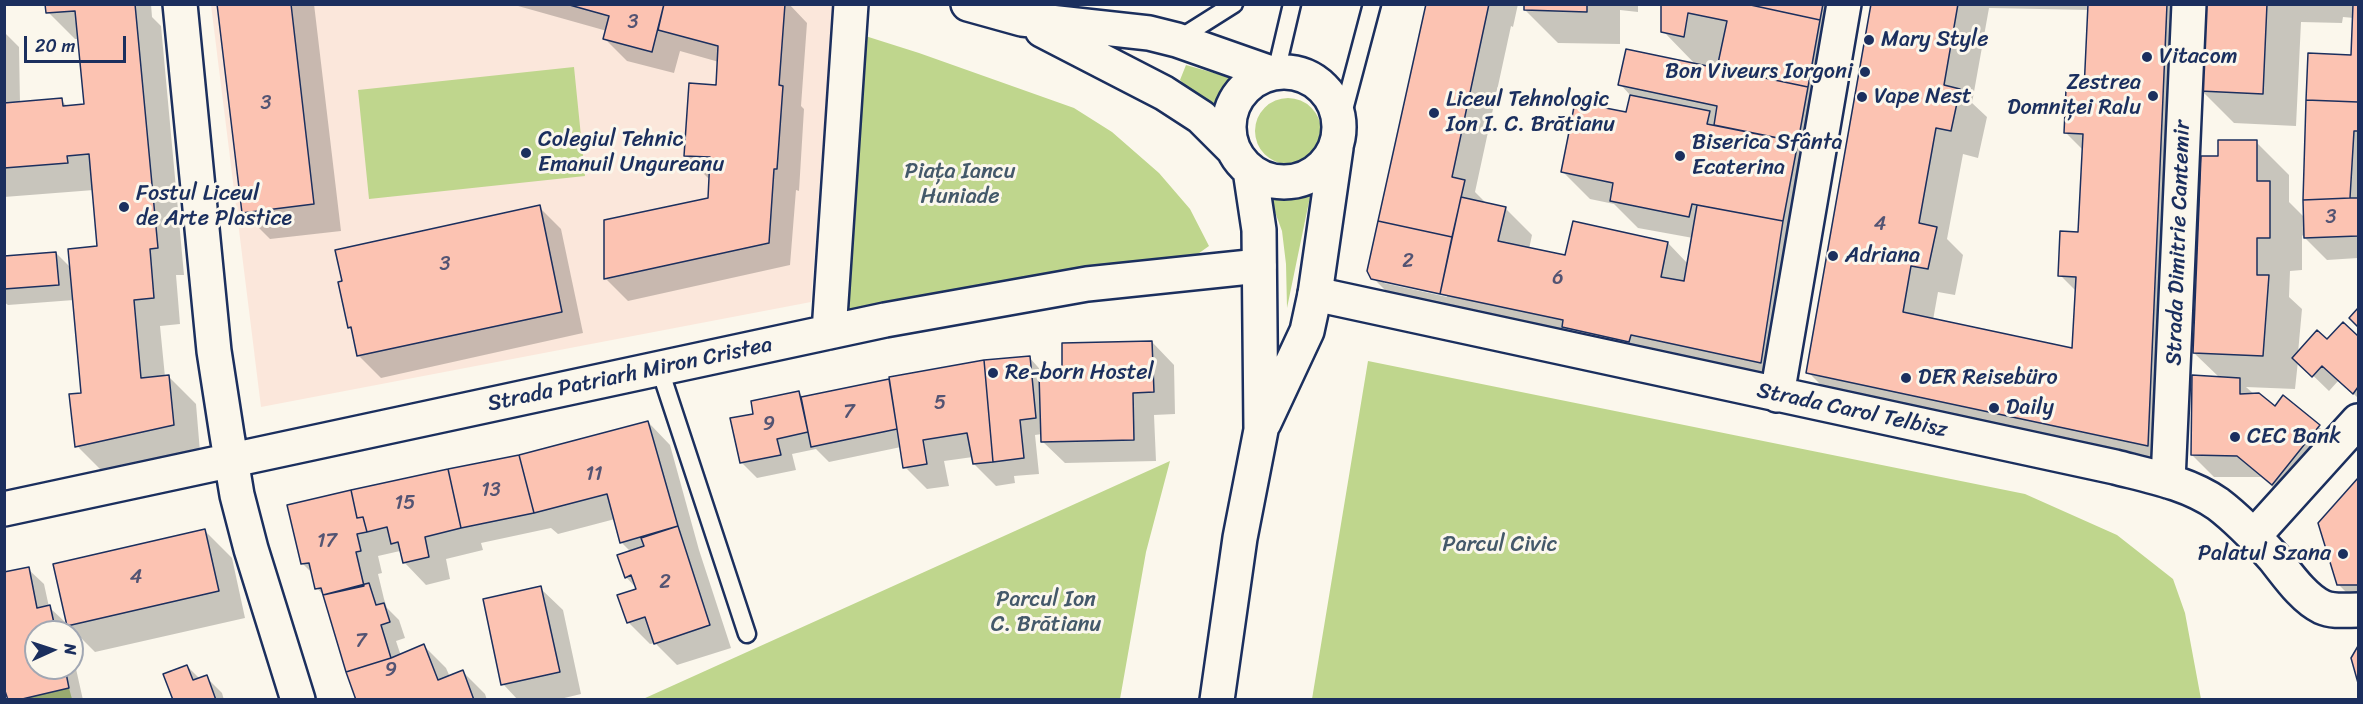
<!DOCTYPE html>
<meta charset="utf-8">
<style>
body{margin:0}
#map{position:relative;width:2363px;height:704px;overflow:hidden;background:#fbf7ec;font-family:Sriracha,sans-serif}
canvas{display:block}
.frame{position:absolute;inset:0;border:6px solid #1b2f5e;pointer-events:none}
.north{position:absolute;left:24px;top:620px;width:60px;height:60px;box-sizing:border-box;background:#fbf7ec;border:2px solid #a1a7b3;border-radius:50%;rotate:87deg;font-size:16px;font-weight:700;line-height:24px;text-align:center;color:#1b2f5e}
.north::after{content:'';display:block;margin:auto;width:21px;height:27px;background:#1b2f5e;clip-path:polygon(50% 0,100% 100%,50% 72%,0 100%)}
.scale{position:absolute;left:24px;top:36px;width:102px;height:27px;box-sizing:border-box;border:3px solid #1b2f5e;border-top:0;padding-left:8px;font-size:18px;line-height:21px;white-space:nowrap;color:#1b2f5e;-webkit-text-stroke:4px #fbf7ec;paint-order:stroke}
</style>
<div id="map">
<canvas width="2363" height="704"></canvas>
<div class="frame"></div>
<div class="north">N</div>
<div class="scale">20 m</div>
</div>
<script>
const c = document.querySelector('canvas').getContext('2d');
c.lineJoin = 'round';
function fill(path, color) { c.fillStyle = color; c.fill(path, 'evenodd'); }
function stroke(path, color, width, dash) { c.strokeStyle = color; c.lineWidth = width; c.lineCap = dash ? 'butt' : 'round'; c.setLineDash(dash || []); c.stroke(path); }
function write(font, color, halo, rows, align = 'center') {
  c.font = font + ' Sriracha,sans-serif'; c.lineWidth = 6; c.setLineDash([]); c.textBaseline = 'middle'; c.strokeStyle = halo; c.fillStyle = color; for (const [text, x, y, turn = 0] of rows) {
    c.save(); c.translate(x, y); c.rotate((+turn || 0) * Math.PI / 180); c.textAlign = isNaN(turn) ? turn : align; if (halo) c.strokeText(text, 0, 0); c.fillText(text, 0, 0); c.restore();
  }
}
fill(new Path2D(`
 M211,5h622l-22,297 -550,105z`), '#fbe7db');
fill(new Path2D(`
 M859,34l60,19 155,55 38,24 47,41 31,36 19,37 -21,15 -346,56z
 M1186,65l53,15 -10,12 -8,31 -41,-43z
 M574,67l11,109 -216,23 -11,-109z
 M1255 131a33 33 0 1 1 66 0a33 33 0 1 1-66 0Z
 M1311,192l-24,116 -1,-44 -4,-33 -14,-38c16,6 27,6 43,-1z
 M1368,361l657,133 92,41 56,44 12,34 16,86h-889z
 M1170,461l-24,91 -26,147h-477z
 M69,688l3,11 -54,1z`), '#bfd68d');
fill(new Path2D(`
 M47,4h104l1,13 9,9 23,249h-8l4,49 -20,2 5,51h4l27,27 4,48 -96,21 -27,-27 6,-52 -9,-94 -66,5 -4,-3v-45l52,-4 16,16 27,-21 -5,-58 -90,7v-165l15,15 1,56 41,-3 7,7 18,-2 -6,-66h-5l-27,-27z
 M219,4h95l27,227 -71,8 -27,-27z
 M511,4h278l18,19 -6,83 3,3 -5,82 -3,-1 -6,75 -162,36 -22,-22 103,-80 2,-21h-3l-22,-22 31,-69 2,-25 -39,-11 -6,22 -47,-12 -22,-22 2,-8z
 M1427,4h91l-5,23 -2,-1 -36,166 12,12 18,4 27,27 -3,14 37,8 102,-14 20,21 5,-26 -55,-10 -24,-24 -24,-5 -27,-27 65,-58 3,-18 -11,-12 76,-19 -33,-34v-27h186l-7,40 11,11 -66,334 -398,-95 -16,-16zM1384,280l63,14v3l-63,-14z
 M1524,4h114v8l-18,-2v34l-62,-1 -33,-33z
 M1872,4h323l-21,468 -339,-73 -27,-27zM1989,8l101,2 -4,81 -20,42 17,17 -3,83 -20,42 17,17 -3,58 -141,-30 5,-28 17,3 8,-40 -16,-16 16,-85 15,4 9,-41 -15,-14z
 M2206,4h152v254l-31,2 -25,-25v35l-12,1 -1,26 13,12 -4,44 29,-12 16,-17 15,14v60l-19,-18 -10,11 -31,-30 -3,28 -49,-2 9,8 20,13 8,-11 36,30 22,22 -46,57 -34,-29h-47l-22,-22 28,-77 -26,-25 62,-211 33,33v27l16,16 48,-162 1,-38 -11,-1 -1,6 -41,-1 -5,104 -62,-3 -33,-33z
 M539,207l22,22 22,104 -202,45 -22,-22 -5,-24 -5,-5z
 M1152,342l22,23 1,49 -21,1 2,46 -91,2 -23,-22v-7l-7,1 4,39 -25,2 1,7 -19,3 -22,-22 -1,-7 -29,4 5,25 -22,3 -22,-22 -4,-20 -72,15 -13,-13 -24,5 4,16 -39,8 -16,-16 14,-47 44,-22 5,5 84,-17 3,3 138,-27 16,18h19z
 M648,422l22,23 29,105 32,98 -54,17 -22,-22 -5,1 -22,-22 10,-32 -12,-13 5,-25 -10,-10 -6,-23 -57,15 -7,-6 -70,15 2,7 -37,9 4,20 -24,6 -22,-23 -4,-11 -22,5 4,17 -4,1 6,25 3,9 12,12 6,18 -9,3 5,15 23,-10 22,22 4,9 13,-5 22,22 2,6h-130l-32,-103 -8,-9 -4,-14 -11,-11 -13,-57 230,-49z
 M2358,481v123l-20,-20 -18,-60z
 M205,531l27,27 13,60 -150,34 -27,-27z
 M28,569l16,15 5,23 16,15 3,10h-32v36h36v-17l11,49h-74z
 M540,588l23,22 18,84 -25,6h-38l-15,-16z
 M187,666l13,13 6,-2 16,16 2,7h-49z`), '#0003');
const building = new Path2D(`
 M45,4h90l23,244 -8,1 4,49 -20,2 7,78 28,-3 5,50 -99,22 -6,-53 12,-1 -13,-144 29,-3 -8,-92 -22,2 1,7 -64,5v-65l58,-5 1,8 21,-2 -9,-93 -29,2z
 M217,4h74l23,200 -72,9z
 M566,4h98l-12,48 -49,-13 6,-23z
 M664,4h121l-6,81 4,1 -6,83h-3l-5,74 -165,36v-59l104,-22 2,-41 -26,-1 5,-73 27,2 2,-39 -60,-16z
 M1426,4h63l-37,173 13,3 -13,57 -74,-16z
 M1524,4h63v8l-63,-2z
 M1661,4h85l74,16 -12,67 -91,-19 10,-47 -39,-8 -4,24 -23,-5z
 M1746,4h77l-3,16z
 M1871,4h87l-14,81 16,4 -9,42 -15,-3 -17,95 18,4 -9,42 -17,-3 -8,46 169,36 4,-71 -18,-1 2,-45 18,1 5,-98 -19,-1 2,-44 18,1 4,-86h79l-19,442 -342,-73z
 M2204,4h63l-4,90 -63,-3z
 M2353,4h5v98l-52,-2 2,-47 43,2z
 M1626,49l182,38 -10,55 -84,-17 3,-19 -99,-21z
 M1630,95l80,16 -3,13 91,18 -15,79 -91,-17 -3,13 -79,-16 3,-18 -52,-11 14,-70 51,10z
 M2306,100l52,2v29h-4l-4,67 -47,2z
 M2218,140h39v41h13v57h-13v37h12l-6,81 -70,-3 8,-197h17z
 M1461,197l45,10 -8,34 67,14 8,-34 95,21 -7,35 23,4 13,-76 86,16 -22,142 -130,-28 -2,7 -67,-15 1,-7 -123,-26z
 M2350,198h8v38l-54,2 -1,-38z
 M540,205l22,107 -205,44 -6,-29 -3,1 -10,-46 4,-1 -7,-31z
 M1378,221l74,16 -12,57 -69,-15 -4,-8z
 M56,252l3,33 -55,4v-33z
 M2358,308v19l-9,-9z
 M2343,322l15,14v51l-5,7 -31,-28 -10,11 -20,-19 25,-28 10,9z
 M1152,341l2,51 -21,1 1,47 -93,2 -2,-68 23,-1v-30z
 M1030,356l6,62 -16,2 4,38 -31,4 -9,-102z
 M984,360l9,102 -20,2 -6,-31 -44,7 4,24 -24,4 -14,-91z
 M2192,375l48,3v16l19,-1 16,13 8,-11 37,30 -48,60 -35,-29 -46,-1z
 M889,379l8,50 -86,18 -10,-50z
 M799,391l9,41 -31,7 4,16 -41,8 -10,-45 23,-4 -2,-13z
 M648,421l30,105 -58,17 -13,-49 -73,19 -15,-58z
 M519,455l15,58 -73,15 -13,-59z
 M448,469l13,59 -36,9 4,20 -26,6 -5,-21 -7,2 -4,-17 -20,5 -4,-15 -6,1 -6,-28z
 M2358,478v107h-21l-19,-62z
 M351,490l6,28 6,-1 4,15 -10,2 4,17 -5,1 8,34 -41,9 -2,-7 -6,1 -6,-26 -8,1 -14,-59z
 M678,526l32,99 -56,19 -9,-27 -18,6 -10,-28 19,-6 -5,-14 -6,3 -8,-23 27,-9 -3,-8z
 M205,529l14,62 -152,35 -14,-62z
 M29,567l8,41 13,-3 6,27h-20v36h29l4,20 -51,12h-10l-4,-12v-116z
 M369,583l7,22 8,-2 6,19 -9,3 10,33 -45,14 -23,-77z
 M541,586l19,86 -59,13 -18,-86z
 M424,644l14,36 25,-10 11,30h-118l-10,-28 45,-14z
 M2358,646v37l-7,-25z
 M187,665l6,15 14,-5 9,25h-43l-10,-26z`);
fill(building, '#fcc3b2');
stroke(building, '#1b2f5e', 1.5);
const lane = new Path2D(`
 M1177,40l57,-36
 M1276,72l16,-68
 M1340,125l32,-121
 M660,370l87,264`);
const street = new Path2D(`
 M180,4l34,347 13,84 10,60 14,54 47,151
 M1315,294l800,173c35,9 73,16 103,37 21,16 38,34 56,54 13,16 29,40 48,49 11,5 25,3 36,3
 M829,332l22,-328
 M1777,395l67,-391
 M2168,481l21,-477
 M4,509l881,-189 202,-36 172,-18
 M2254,536l104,-115`);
const secondary = new Path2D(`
 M968,4l54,15 127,14 28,7 94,33
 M1042,30l122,63 37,24 33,33
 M1229 127a55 55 0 1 1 110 0a55 55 0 1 1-110 0Z
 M1264,423l43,-92 8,-37 21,-146
 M1217,700l23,-162 21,-108 -2,-200 -9,-60`);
stroke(lane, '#1b2f5e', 21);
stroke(street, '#1b2f5e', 38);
stroke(secondary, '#1b2f5e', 38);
stroke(lane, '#fbf7ec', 16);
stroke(street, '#fbf7ec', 33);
stroke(secondary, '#fbf7ec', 33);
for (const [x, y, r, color] of [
 [1869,40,6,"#1b2f5e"],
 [2147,57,6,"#1b2f5e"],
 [1865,72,6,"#1b2f5e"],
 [2153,96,6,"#1b2f5e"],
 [1862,97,6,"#1b2f5e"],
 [1434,113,6,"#1b2f5e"],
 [526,153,6,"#1b2f5e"],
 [1680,156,6,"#1b2f5e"],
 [124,207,6,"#1b2f5e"],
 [1833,256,6,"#1b2f5e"],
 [993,373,6,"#1b2f5e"],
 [1906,378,6,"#1b2f5e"],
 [1994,408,6,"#1b2f5e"],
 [2235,437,6,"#1b2f5e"],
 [2343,554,6,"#1b2f5e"]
]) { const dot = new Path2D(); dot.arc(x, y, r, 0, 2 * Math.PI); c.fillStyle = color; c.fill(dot); stroke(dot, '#fbf7ec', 2); }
write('20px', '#535473', null, [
 ["3",633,23],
 ["3",266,104],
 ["3",2331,218],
 ["4",1880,225],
 ["2",1408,262],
 ["3",445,265],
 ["6",1558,279],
 ["5",940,404],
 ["7",849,413],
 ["9",769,425],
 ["11",594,475],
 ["13",491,491],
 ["15",405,504],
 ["17",327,542],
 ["4",136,578],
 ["2",665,583],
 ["7",361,642],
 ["9",391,671]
]);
write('22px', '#1b2f5e', '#fbf7ec', [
 ["Mary Style",1881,40],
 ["Vitacom",2159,57],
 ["Bon Viveurs Iorgoni",1853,72,"right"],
 ["Zestrea",2141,83,"right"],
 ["Domniței Ralu",2141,108,"right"],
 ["Vape Nest",1874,97],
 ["Liceul Tehnologic",1446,100],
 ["Ion I. C. Brătianu",1446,125],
 ["Colegiul Tehnic",538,140],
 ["Emanuil Ungureanu",538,165],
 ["Biserica Sfânta",1692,143],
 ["Ecaterina",1692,168],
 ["Fostul Liceul",136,194],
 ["de Arte Plastice",136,219],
 ["Adriana",1845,256],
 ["Re-born Hostel",1005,373],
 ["DER Reisebüro",1918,378],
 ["Daily",2006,408],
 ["CEC Bank",2247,437],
 ["Palatul Szana",2331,554,"right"]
], 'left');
write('22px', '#44596a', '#fbf7ec', [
 ["Piața Iancu",960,172],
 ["Huniade",960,197],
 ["Parcul Civic",1500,545],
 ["Parcul Ion",1046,600],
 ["C. Brătianu",1046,625]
]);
write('22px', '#1b2f5e', '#fbf7ec', [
 ["Strada Dimitrie Cantemir",2179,243,-88],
 ["Strada Patriarh Miron Cristea",630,375,-12],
 ["Strada Carol Telbisz",1852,411,12]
]);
</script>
